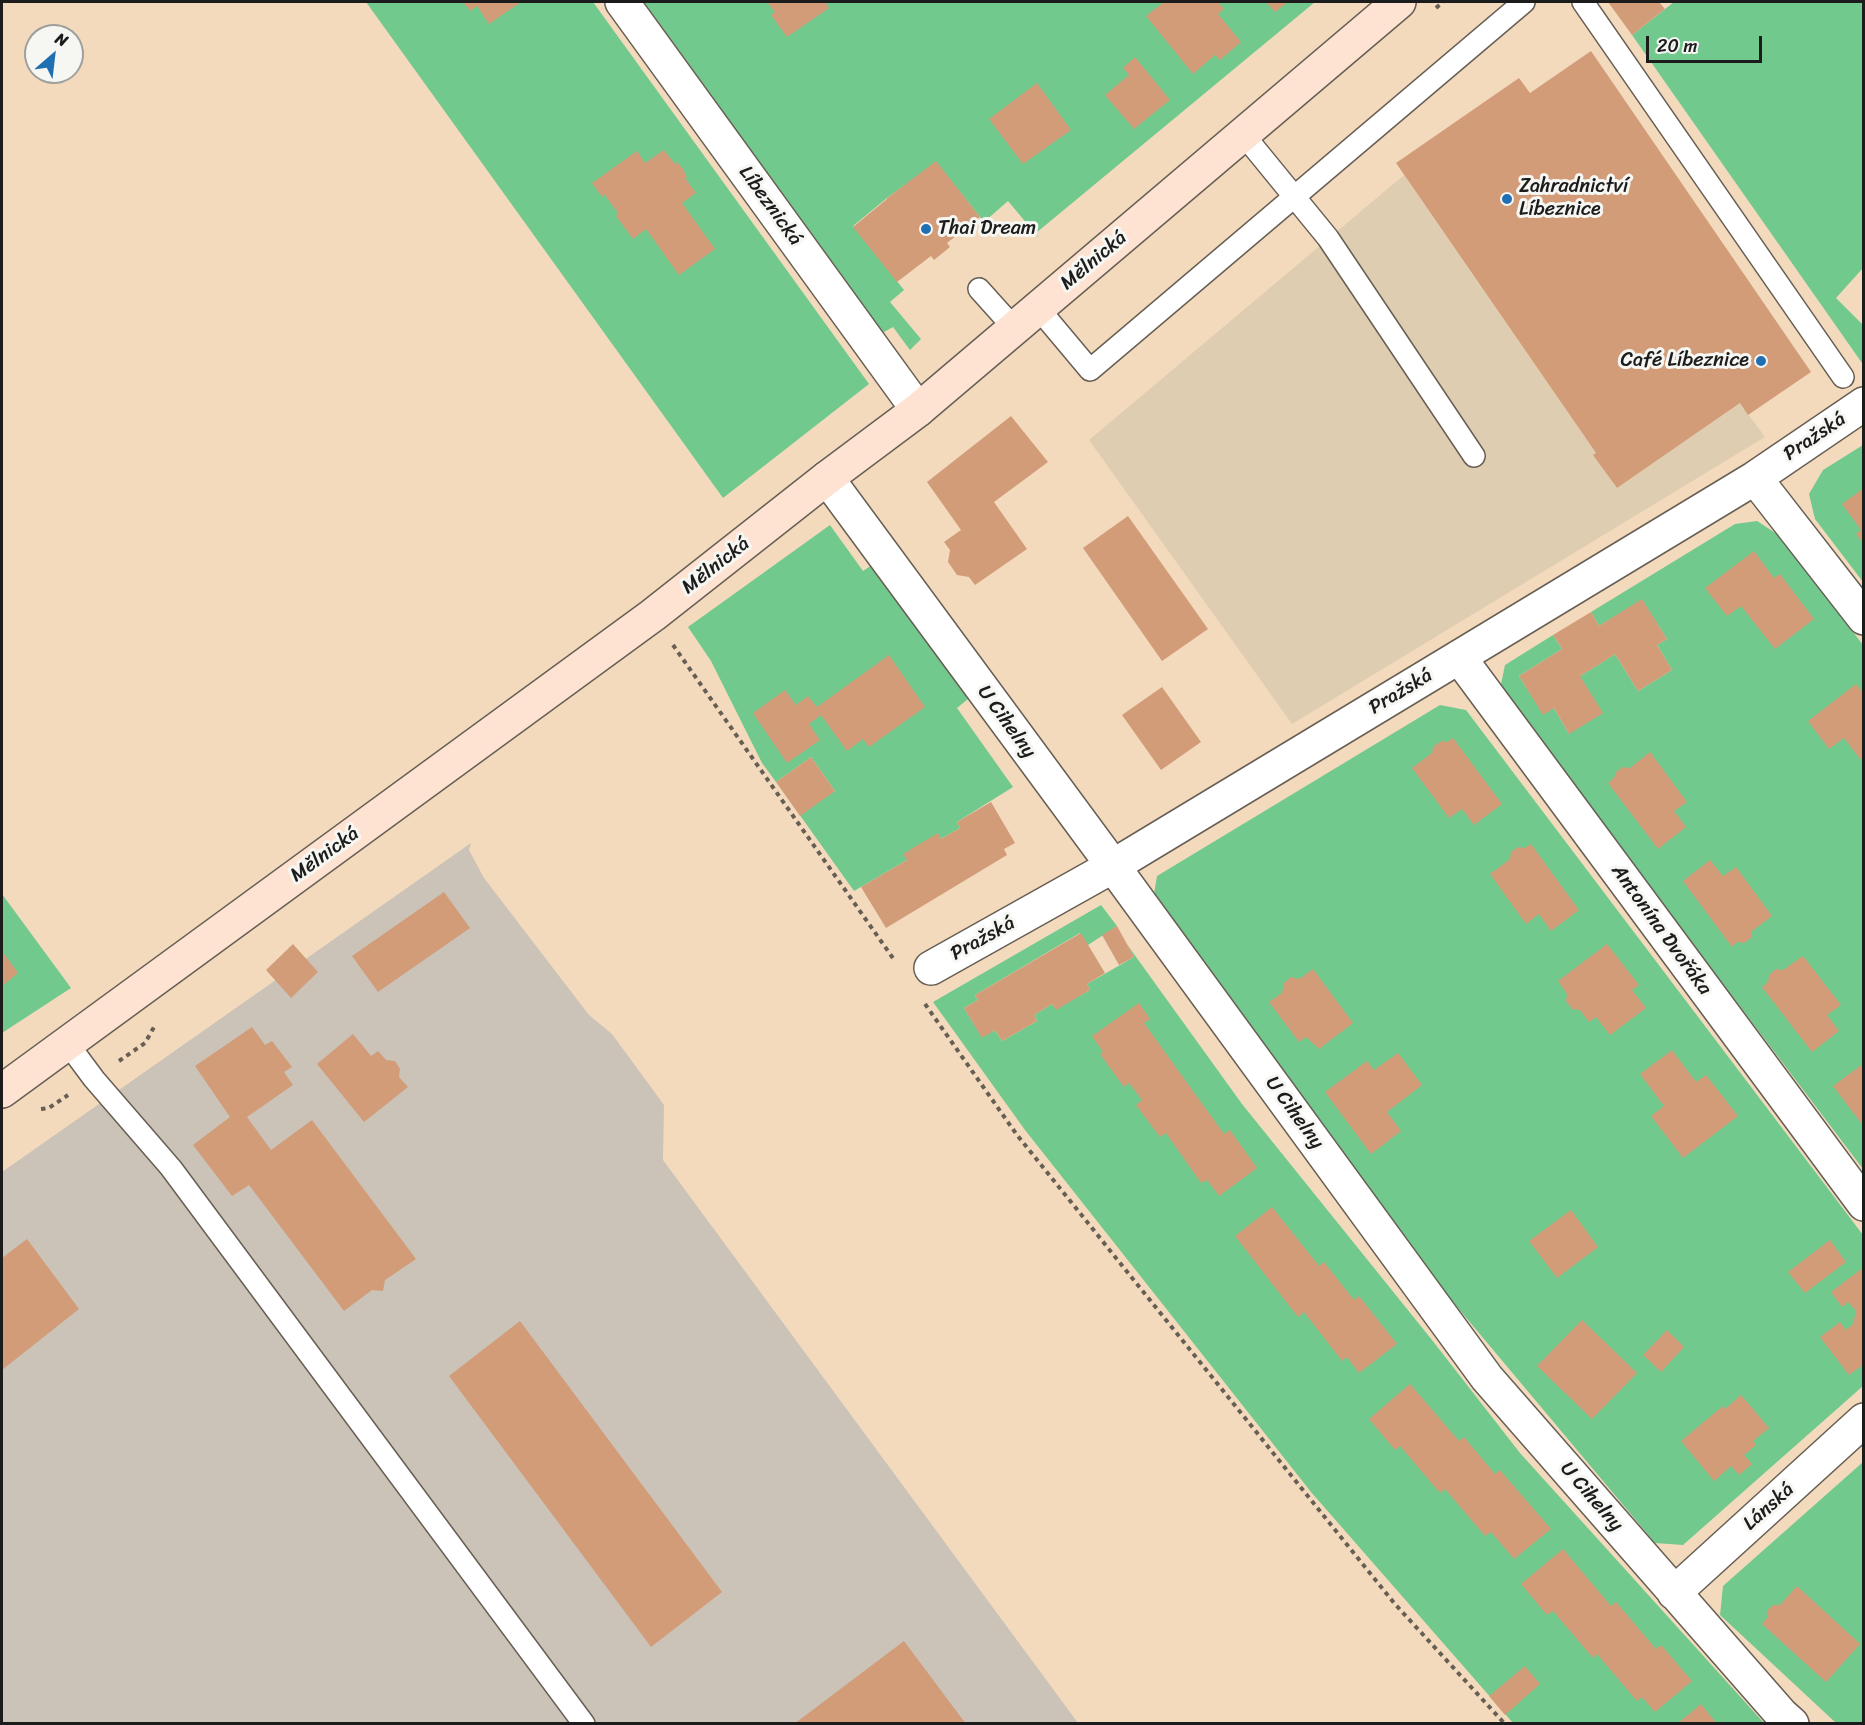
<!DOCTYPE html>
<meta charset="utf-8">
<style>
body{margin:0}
#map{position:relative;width:1865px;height:1725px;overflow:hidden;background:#f3dabd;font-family:Sriracha,sans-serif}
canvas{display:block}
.frame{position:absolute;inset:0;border:3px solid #1c1c1c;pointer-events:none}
.north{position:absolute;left:24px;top:24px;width:60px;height:60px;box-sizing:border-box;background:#f6f6f2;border:2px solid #9f9f9c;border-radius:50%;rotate:28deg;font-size:16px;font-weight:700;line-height:24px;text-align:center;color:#1c1c1c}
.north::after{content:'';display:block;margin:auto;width:21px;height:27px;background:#1f6fb2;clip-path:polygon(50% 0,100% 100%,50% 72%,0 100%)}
.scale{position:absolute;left:1646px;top:36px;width:116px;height:27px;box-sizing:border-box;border:3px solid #1c1c1c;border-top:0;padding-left:8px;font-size:18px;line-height:21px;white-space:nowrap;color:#1c1c1c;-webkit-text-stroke:4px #f6f6f2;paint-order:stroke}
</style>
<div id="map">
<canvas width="1865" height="1725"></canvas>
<div class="frame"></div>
<div class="north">N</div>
<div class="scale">20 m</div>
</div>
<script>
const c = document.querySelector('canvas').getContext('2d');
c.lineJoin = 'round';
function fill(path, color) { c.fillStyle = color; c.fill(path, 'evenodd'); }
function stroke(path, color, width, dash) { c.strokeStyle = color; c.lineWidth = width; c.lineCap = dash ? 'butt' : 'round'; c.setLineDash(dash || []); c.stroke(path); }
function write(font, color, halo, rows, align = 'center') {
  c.font = font + ' Sriracha,sans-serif'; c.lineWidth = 6; c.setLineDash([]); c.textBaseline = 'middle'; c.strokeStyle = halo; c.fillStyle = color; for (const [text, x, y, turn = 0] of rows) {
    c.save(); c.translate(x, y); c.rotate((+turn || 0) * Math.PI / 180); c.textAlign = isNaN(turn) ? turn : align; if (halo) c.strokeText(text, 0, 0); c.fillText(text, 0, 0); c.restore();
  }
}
fill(new Path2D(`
 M1404,175l192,278 -2,2 23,33 123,-85 25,34 -473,287 -203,-284z`), '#dfcdb1');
fill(new Path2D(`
 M471,843l-2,7 15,28 105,137 23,19 52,71 -1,55 415,563h-1076v-551z`), '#cbc3b8');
fill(new Path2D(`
 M366,2h227l276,382 -146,114z
 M644,2h671l-279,231 3,5 -31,-37 -24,21 -48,-60 -49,36 -34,28 51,64 -14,12 31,37 -11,11 -17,-23 -16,9 -162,-224 5,-5z
 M1674,2h189v266l-27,30 27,27 -1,38 -230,-328z
 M1863,445v137l-48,-63 -6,-25 14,-24z
 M1757,521l23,15 83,109v524l-363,-480 5,-24 48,-30 9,14 -43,27 24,38 11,-6 15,26 11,-58 35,-22 23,37 34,-21 -15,-25 10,-6 -25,-39 -43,26 -8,-14 144,-88z
 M830,525l33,46 9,-6 96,134 -11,9 56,79 -56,35 3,6 -19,11 -3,-5 -31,26 -53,31 -55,-77 36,-23 -24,-34 -35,25 -14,-19 -51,-102 -23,-34z
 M1440,705l26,5 397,525v151l-180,159 -28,-2 -223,-266 -279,-377 4,-24z
 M2,894l69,94 -69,45z
 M1101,905l16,21 -29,19 -8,-12 -105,62 3,5 -14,8 18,29 13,-7 7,11 35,-20 -3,-6 18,-11 4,5 34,-19 -3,-6 47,-27 -8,-14 116,161 190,236 88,113 244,270h-251l-202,-231 -286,-362 -92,-128z
 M1863,1462v261h-27l-116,-108 3,-29z`), '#72c98e');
fill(new Path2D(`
 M463,2h58l-32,22 -12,-18 -7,5z
 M767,2h58l4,6 -42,29 -16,-22 4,-3z
 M1164,2h54l6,7 -6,5 23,28 -21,18 -5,-5 -22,19 -47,-58z
 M1266,2h22l-13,10z
 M1608,2h51l6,7 -33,26z
 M1591,51l220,321 -63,43 -8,-12 -123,85 -24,-33 3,-2 -200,-290 123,-85 11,15z
 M1135,57l35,43 -36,29 -29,-34 24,-20 -6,-7z
 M1037,83l34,47 -48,34 -34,-45z
 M664,150l11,14 2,-2 6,7 4,8 -2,1 11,15 -14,10 33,46 -36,26 -33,-46 -13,10 -17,-23 2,-3 -14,-19 -2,3 -10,-14 45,-32 8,12z
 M936,161l44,56 -33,26 3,4 -16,13 -3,-4 -34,26 -44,-55 34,-28h-1z
 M1011,416l37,46 -54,40 33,47 -52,36 -6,-8 -12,-2 -9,-13 2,-12 -6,-8 17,-12 -34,-48z
 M1864,488v56l-8,-10 5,-4 -19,-26z
 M1128,516l80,113 -46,32 -79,-113z
 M1754,551l20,27 6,-4 34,45 -39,30 -34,-43 -14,10 -22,-28z
 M1642,599l25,40 -10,6 15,25 -34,21 -23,-37 -17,11 -18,11 23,37 -34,21 -15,-26 -11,7 -24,-39 43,-27 -9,-14 38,-23 8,14z
 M889,655l36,52 -56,40 -6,-8 -16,12 -26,-36 -12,9 11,16 -33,23 -34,-50 32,-23 11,15 12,-9 9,11z
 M1856,684l8,10v70l-20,-26 -15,11 -21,-28z
 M1162,687l39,55 -40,28 -39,-55z
 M1453,738l49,66 -28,21 -12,-16 -13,9 -37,-50 20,-15 1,-6 8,-6 6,1z
 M1650,752l37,50 -13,9 12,16 -28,22 -50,-66 6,-5 2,-6 7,-5 7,1z
 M811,757l24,34 -35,25 -24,-34z
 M991,802l24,41 -11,6 3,6 -121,73 -25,-41 46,-27 -4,-6 35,-21 3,6 19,-11 -3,-6z
 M1531,844l48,66 -28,21 -12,-17 -13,10 -36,-50 20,-15 1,-7 7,-5 7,1z
 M1710,860l13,16 13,-9 36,49 -20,15 -1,7 -7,5 -7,-1 -5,5 -49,-66z
 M444,892l26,36 -92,64 -26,-36z
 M1117,926l17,31 -15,8 -17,-30z
 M1081,933l24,40 -18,11 3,6 -34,20 -4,-6 -18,11 3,6 -35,20 -7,-11 -13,8 -18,-30 14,-8 -3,-5z
 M293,944l25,28 -27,26 -25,-28z
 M1607,944l32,41 -7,5 14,18 -36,27 -14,-18 -7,5 -9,-12 -8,-1 -6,-8 1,-7 -9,-13z
 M2,951l16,22 -16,13z
 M1803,956l38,49 -14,10 12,16 -27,21 -50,-65 6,-5 1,-7 7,-6 7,1z
 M1313,969l40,54 -34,26 -13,-12 -7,5 -30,-40 13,-9 2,-10 7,-6 8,2z
 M1139,1003l11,16 -6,4 36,50 44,61 6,-4 27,38 -38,28 -12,-16 -6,3 -35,-50 -6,4 -24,-32 6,-5 -13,-17 -5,4 -24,-33 3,-2 -11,-16z
 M252,1027l13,18 7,-4 20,26 -8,5 9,13 -46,32 24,33 41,-30 104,139 -31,21 -2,11 -11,-1 -28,21 -95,-126 -17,11 -39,-51 37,-28 -35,-51z
 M353,1034l18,22 7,-5 8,9 9,1 5,8 -1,8 9,10 -44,35 -47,-58z
 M1672,1050l24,32 10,-7 32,41 -55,42 -32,-42 13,-10 -24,-32z
 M1398,1053l24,32 -35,27 14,19 -30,23 -46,-62 42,-31 7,9z
 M1864,1063v64l-31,-41z
 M1272,1207l47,59 5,-4 30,38 5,-4 38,48 -38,29 -12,-16 -5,4 -38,-49 -6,5 -63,-81z
 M1571,1210l27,37 -41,31 -28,-37z
 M27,1239l52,70 -77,61v-112z
 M1830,1240l16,22 -41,31 -17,-21z
 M1864,1267v97l-15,11 -29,-38 20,-15 6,8 7,-6 3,-13 -8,-9 -6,5 -11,-15z
 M1582,1320l55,53 -45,46 -55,-53z
 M520,1321l202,271 -71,55 -202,-271z
 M1667,1330l17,17 -23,25 -18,-17z
 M1410,1384l49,57 5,-4 31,37 5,-4 51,59 -37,30 -23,-27 -6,4 -40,-47 -5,4 -40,-47 -5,4 -26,-31z
 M1741,1395l28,33 -16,13 3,4 -12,10 8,9 -13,11 -8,-9 -17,15 -33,-40 42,-35 2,3z
 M1563,1549l48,57 5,-4 40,47 5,-4 31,36 -37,31 -13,-15 -5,4 -40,-47 -4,4 -40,-47 -6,4 -26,-31z
 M1797,1586l63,58 -34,38 -64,-58 5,-6v-7l6,-6h7z
 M904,1641l62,83h-172z
 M1525,1666l15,18 -35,31 -16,-19z
 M1701,1704l16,20h-40z`), '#d29c78');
const lane = new Path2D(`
 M1583,2l260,375
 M1243,134l85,104 146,218
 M979,289l35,39
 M1038,308l52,62 434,-368
 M68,1044l26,35 77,89 413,556`);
const street = new Path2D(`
 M622,2l296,408
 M827,478l286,388 374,512 295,337 10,9
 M1755,478l109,140
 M1459,657l405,547
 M931,968l182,-102 346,-209 296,-179 109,-74
 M1674,1593l190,-173`);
const secondary = new Path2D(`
 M2,1091l651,-476 174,-137 91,-68 481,-408`);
stroke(lane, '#675e54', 24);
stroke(street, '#675e54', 36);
stroke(secondary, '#675e54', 36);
stroke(new Path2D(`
 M1436,8l7,-6
 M673,645l222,316
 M925,1004l92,131 377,468 111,121
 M119,1061l26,-18 9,-16
 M41,1109l8,-1 19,-13`), '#675e54', 4, [4.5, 4.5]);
stroke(lane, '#fff', 21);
stroke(street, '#fff', 33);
stroke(secondary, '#fee3d2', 33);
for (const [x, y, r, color] of [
 [1507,199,6,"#1f6fb2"],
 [926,229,6,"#1f6fb2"],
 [1761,361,6,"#1f6fb2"]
]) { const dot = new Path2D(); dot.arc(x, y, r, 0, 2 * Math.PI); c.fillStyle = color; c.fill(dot); stroke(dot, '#f6f6f2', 2); }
write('20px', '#1c1c1c', '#f6f6f2', [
 ["Zahradnictví",1519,187],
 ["Líbeznice",1519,210],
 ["Thai Dream",938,229],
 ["Café Líbeznice",1749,361,"right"]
], 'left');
write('20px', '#1c1c1c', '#f6f6f2', [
 ["Líbeznická",770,206,54],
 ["Mělnická",1094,261,-40],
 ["Pražská",1815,437,-34],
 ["Mělnická",716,566,-38],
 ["Pražská",1401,692,-31],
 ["U Cihelny",1006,722,54],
 ["Mělnická",325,855,-36],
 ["Antonína Dvořáka",1661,930,54],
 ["Pražská",983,939,-29],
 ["U Cihelny",1294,1113,54],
 ["U Cihelny",1591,1497,49],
 ["Lánská",1769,1507,-42]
]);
</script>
